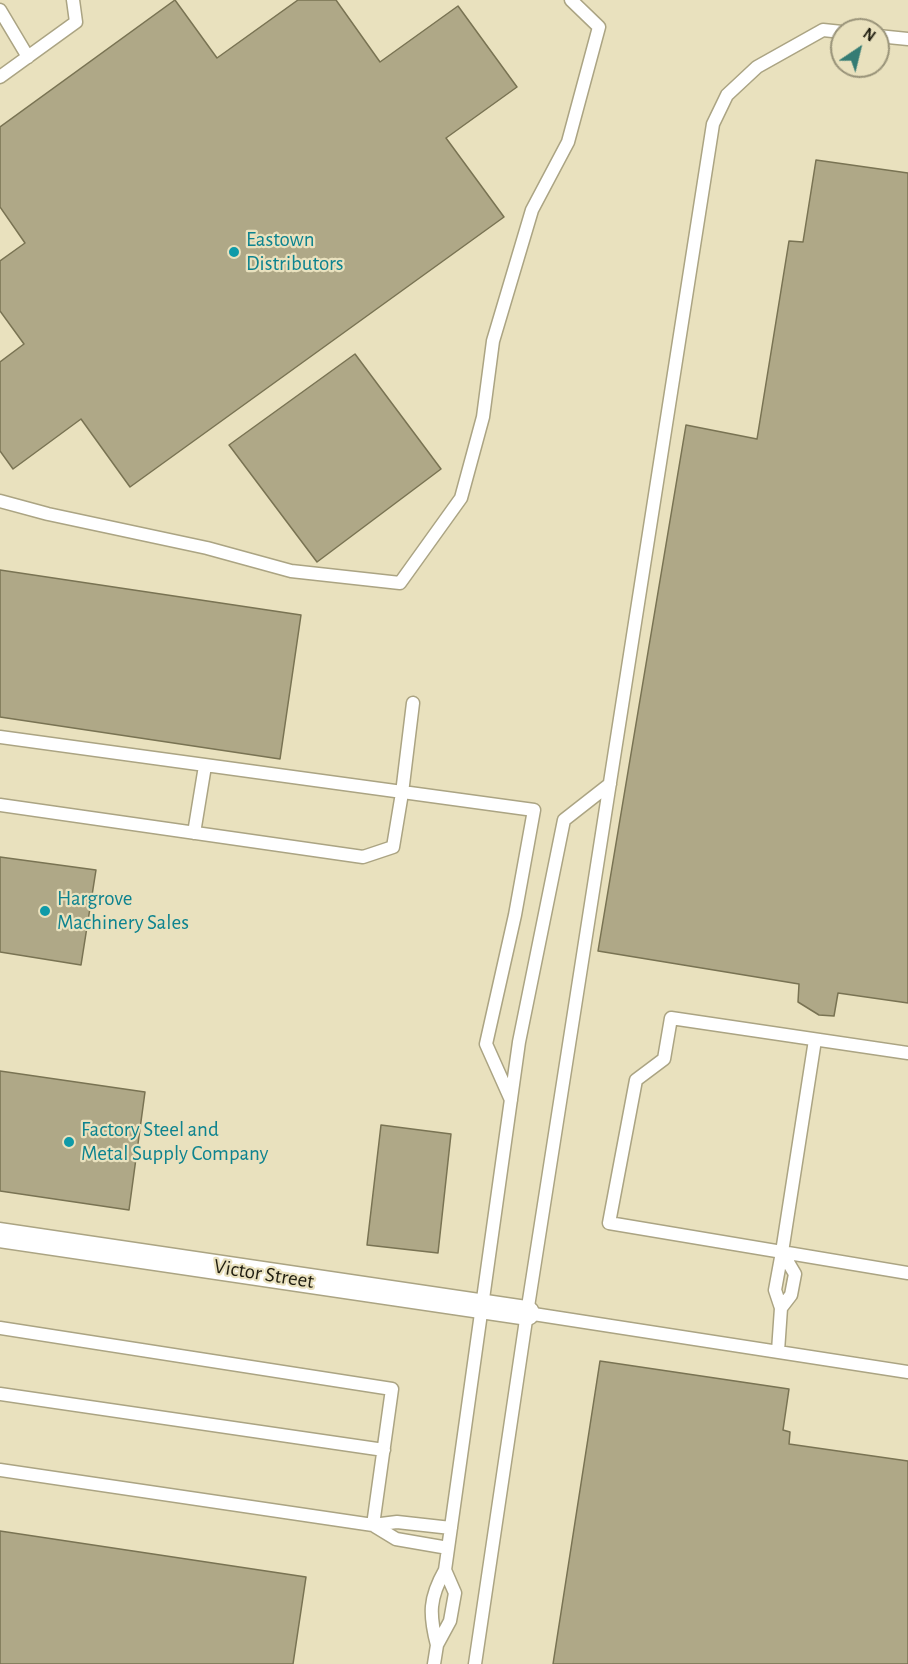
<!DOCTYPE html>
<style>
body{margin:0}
#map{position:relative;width:908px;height:1664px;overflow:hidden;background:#e9e1be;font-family:"Alegreya Sans",sans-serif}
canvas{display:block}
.north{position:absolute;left:830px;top:18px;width:60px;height:60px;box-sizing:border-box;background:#e9e1be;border:2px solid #999379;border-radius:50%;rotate:35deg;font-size:16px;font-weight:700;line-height:24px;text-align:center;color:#201e11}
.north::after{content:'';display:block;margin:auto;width:21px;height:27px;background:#357c74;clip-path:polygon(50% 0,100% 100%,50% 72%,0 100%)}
</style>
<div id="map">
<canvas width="908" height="1664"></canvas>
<div class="north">N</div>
</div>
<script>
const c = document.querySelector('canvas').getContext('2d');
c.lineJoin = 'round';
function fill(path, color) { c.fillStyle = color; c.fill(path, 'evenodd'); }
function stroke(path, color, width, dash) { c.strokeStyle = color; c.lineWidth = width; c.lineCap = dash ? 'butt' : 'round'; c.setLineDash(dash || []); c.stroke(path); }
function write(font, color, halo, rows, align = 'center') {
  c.font = font + ' "Alegreya Sans",sans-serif'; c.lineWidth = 4.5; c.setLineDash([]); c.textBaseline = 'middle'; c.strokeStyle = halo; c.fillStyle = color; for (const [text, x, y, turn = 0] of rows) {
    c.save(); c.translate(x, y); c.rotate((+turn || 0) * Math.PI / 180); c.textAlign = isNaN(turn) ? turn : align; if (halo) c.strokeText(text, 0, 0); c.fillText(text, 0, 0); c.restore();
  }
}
const building = new Path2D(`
 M175,0l42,58 81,-58h38l44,62 78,-56 59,81 -71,51 58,79 -374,270 -49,-68 -68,50 -13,-18v-89l24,-18 -24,-33v-50l25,-18 -25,-36v-80z
 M816,160l92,13v830l-70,-10 -4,23 -15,-1 -21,-13 1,-18 -201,-33 88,-526 71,14 32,-198 14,1z
 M355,354l86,115 -124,93 -88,-117z
 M0,570l301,45 -21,144 -280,-42z
 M0,857l96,13 -15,95 -81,-13z
 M0,1071l145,21 -16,118 -129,-19z
 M381,1125l70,9 -13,119 -71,-8z
 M600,1361l189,28 -6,41 7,2 -1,12 119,17v203h-355z
 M0,1531l306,46 -13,87h-293z`);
fill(building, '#afa887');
stroke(building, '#797353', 1.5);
const lane = new Path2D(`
 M0,10l28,47
 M878,36l30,3
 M0,77l76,-55 -3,-22
 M0,501l48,13 159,34 84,23 109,12 61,-85 22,-81 10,-76 39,-131 36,-68 31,-115 -28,-27
 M0,737l534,73 -19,105 -29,129 25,56
 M0,805l363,52 30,-10 9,-54 11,-90
 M194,833l11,-67
 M908,1053l-237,-35 -7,41 -28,21 -27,143 299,50
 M782,1252l33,-212
 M527,1313l381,59
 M0,1328l392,61 -19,136 -373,-55
 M778,1351l3,-43 -6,-18 7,-38 13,22 -4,21 -10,13
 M0,1394l384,56
 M448,1548l-52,-9 -23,-14 24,-3 54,6
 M445,1570l74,-528 45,-222 46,-36
 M434,1664l3,-19 13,-24 5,-28 -10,-23c-16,28 -16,44 -8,75
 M475,1664l52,-351 186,-1189 14,-29 30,-28 66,-37 19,2`);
const street = new Path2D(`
 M0,1235l527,78`);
stroke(lane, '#aba483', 15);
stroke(street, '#aba483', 27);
stroke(lane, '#fff', 12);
stroke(street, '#fff', 24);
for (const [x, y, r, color] of [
 [234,252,6,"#0f9aa8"],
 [45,911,6,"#0f9aa8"],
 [69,1142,6,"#0f9aa8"]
]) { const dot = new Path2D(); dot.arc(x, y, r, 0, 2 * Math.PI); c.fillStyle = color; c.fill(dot); stroke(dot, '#e9e1be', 2); }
write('21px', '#0d838f', '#e9e1be', [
 ["Eastown",246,240],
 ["Distributors",246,264],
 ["Hargrove",57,899],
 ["Machinery Sales",57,923],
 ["Factory Steel and",81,1130],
 ["Metal Supply Company",81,1154]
], 'left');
write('21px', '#201e11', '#e9e1be', [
 ["Victor Street",264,1274,9]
]);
</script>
